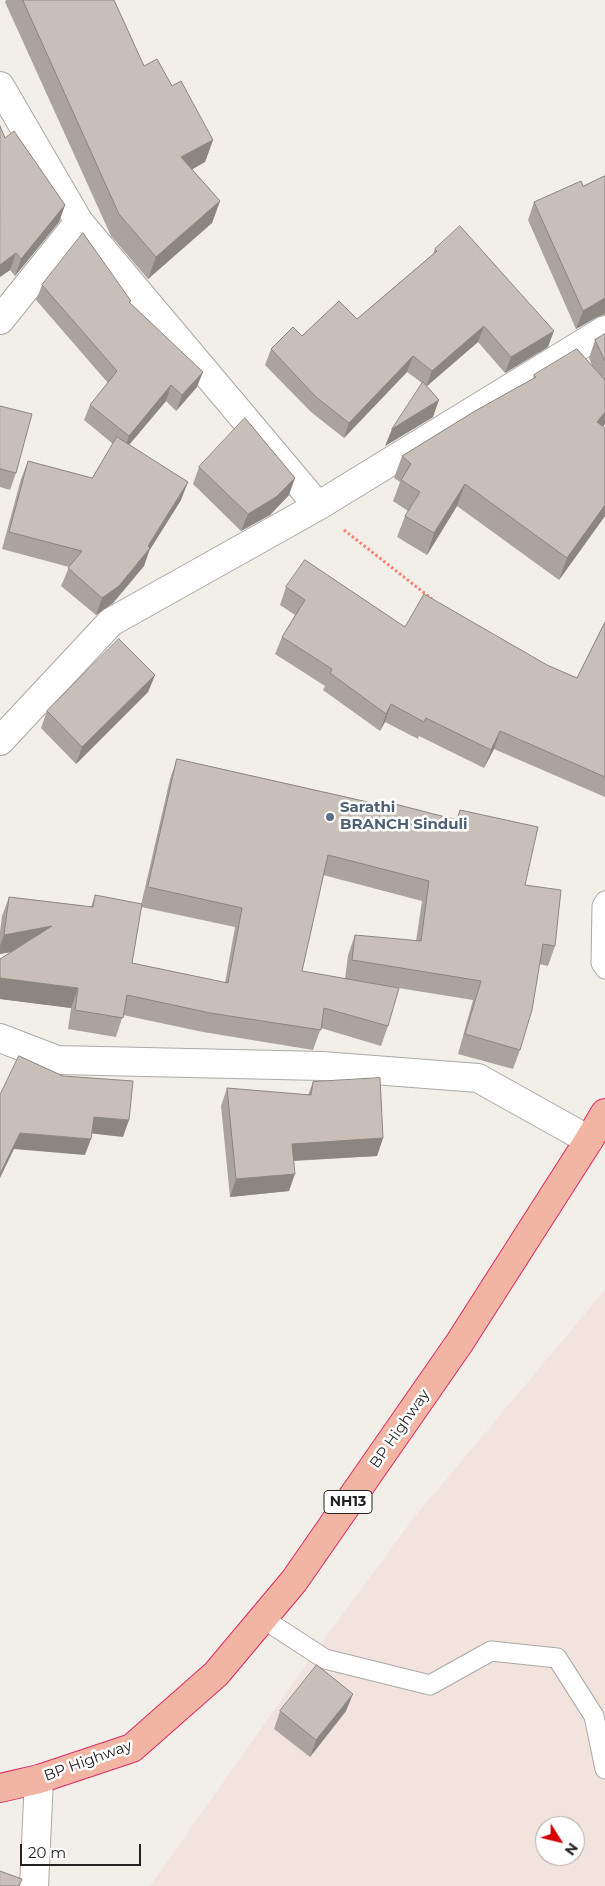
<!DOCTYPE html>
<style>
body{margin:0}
#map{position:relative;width:605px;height:1886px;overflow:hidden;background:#f2efe9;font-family:Montserrat,sans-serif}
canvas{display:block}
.north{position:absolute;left:535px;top:1816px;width:50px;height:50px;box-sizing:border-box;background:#fff;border:1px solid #a7a7a7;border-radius:50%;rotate:126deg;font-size:14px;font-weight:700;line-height:20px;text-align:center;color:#222}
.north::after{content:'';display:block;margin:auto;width:18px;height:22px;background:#d40000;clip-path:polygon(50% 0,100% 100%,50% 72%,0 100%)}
.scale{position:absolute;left:20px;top:1844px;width:121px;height:22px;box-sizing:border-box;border:2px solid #222;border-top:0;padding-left:6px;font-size:15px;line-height:18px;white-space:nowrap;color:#222;-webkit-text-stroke:4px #fff;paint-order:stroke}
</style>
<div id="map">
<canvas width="605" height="1886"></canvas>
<div class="north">N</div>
<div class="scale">20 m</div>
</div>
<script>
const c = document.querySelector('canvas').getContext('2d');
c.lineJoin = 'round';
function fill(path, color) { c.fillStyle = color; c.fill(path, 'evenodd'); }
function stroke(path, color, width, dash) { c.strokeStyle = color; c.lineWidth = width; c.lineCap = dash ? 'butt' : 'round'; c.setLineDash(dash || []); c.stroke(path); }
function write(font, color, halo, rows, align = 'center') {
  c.font = font + ' Montserrat,sans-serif'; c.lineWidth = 5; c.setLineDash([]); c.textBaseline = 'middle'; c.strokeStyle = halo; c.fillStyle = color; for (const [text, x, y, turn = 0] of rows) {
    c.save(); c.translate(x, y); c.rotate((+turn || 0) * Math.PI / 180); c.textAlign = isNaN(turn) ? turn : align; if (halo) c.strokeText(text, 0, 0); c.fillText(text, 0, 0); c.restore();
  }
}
fill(new Path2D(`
 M605,1290v596h-455l165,-234 96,-131zM545,1826h30v30h-30z`), '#f3e3dd');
const service = new Path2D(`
 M605,901l-3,5 -1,57 4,6
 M262,1618l63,41 105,26 61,-34 66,7 37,58 11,53`);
const minor = new Path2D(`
 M0,86l79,136 239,284
 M0,320l79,-98
 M0,741l111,-119 207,-116 287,-176
 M0,1038l57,22 265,6 156,12 111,62`);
const tertiary = new Path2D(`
 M34,1886l5,-107`);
const trunk = new Path2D(`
 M0,1788l39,-9 93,-31 84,-74 78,-93 166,-239 129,-202 16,-27`);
stroke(service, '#a9a9a9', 21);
stroke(minor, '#a9a9a9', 30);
stroke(tertiary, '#a9a9a9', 30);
stroke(trunk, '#dc2a67', 30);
stroke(new Path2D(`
 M344,530l88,69`), '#fa8072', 3, [2.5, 2.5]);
stroke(service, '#fff', 19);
stroke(minor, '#fff', 28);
stroke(tertiary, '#fff', 28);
stroke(trunk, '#f2b4a3', 28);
fill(new Path2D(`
 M6,0h108l30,66 28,20 41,54 -8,22 -13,7 28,32 -8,22 -64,56 -37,-43 -106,-234z
 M0,126l5,12 60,67 -6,17 -44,54 -5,-6 -10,7z
 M605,176v139l-8,2 -21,12 -48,-109 6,-18 49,-16z
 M435,249l113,98 -43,26 -27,-31 -52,44 7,31 -48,29 37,-63 -15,-11 -63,66 -33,-26 -46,-47 6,-16 31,-13 55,-17 76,-65z
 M42,285l89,16 -1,2 67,84 -21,24 -10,-10 -37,44 52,55 -32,51 -5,15 -31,37 -17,12 -35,-29 8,-19 -67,-18 19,-70 7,-18 64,17 21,-34 -29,-24 6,-15 18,-22 -72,-83z
 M605,334v90l-2,3 2,89 -46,64 -102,-74 -30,49 -30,-18 8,-21 3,-5 -15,-10 7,-19 -6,-4 8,-22 131,-77 1,-4 58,-10 -3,-7 6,-18z
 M0,406l16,67 -6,17 -10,-3z
 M199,467l90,28 -19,20 -29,16 -48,-47z
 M286,587l119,40 142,38 30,13 28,-56v175l-111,-48 -10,19 -65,-32 -1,3 -33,-17 -5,9 -57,-41 2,-4 -50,-32 7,-17 13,-22 -15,-10z
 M155,675l-7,17 -72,72 -35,-36 6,-17z
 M177,759l213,48 1,-4 65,17 4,-10 65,75 30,61 -7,20 -9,-2 -19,86 -7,19 -55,-15 15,-54 -87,-14 2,40 -7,20 -60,-18 -8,22 -110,-18 -80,-17 -7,22 -48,-8 3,-21 -71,-9v-40l11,-7 -11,2v-22l2,-16 7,-19 82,10 4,-12 46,10 29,-126zM323,875l99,26 -6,40 -61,-6 -7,20 -3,24 -43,-8zM141,907l94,20 -10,56 -93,-20z
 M313,1082l70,56 -6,18 -83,5 -5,30 -59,6 -9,-91 6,-18 81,7z
 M280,1711h66l-36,46 -36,-28z`), '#aba49e');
fill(new Path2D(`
 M213,140l-8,22 -32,18 8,-23z
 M220,201l-8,22 -64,56 8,-22z
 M65,205l-6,17 -44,54 6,-17z
 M16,253l-6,17 -10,7v-12z
 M605,298v14l-1,2 -7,3 -21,12 7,-18z
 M484,326l-6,16 -52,45 6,-16z
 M554,331l-6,16 -43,26 6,-16z
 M413,356l-6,16 -63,66 5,-15z
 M203,372l-6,15 -21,24 6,-16z
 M171,385l-5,16 -43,51 6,-16z
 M439,400l-6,17 -48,29 7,-17z
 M605,412v12l-16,20 8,-22z
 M295,478l-6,17 -19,20 -29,16 7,-17z
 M188,482l-7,18 -32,51 -5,15 -31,37 -17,12 6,-17 46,-52z
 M465,484l-8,22 -30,49 7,-22z
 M605,505v11l-46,64 8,-22z
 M155,675l-7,17 -72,72 6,-17z
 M391,704l-6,18 -5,9 6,-17z
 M500,731l-6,18 -10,19 7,-18z
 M52,926l-7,19 -45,9v-8l4,-11z
 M0,978l78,10 -7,20 -71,-9z
 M94,1117l35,3 -6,17 -36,-4z
 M20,1133l71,6 -6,16 -71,-6 -14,29v-4z
 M383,1138l-6,18 -91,5 6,-17z
 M295,1174l-6,17 -59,6 6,-18z
 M353,1694l-7,17 -36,46 6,-17z`), '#8b8681');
const building = new Path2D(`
 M23,0h91l30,66 13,-7 15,27 9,-5 32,59 -32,17 39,44 -64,56 -37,-43z
 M0,126l5,12 9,-7 51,74 -44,54 -5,-6 -16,12z
 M605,176v122l-22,13 -49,-109 47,-21 2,5z
 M460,226l94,105 -43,26 -27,-31 -52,45 -19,-15 -64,67 -33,-26 -45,-48 22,-22 9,9 37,-35 18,18 80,-68 -2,-2z
 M83,233l48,68 -2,1 74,70 -21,23 -11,-10 -42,51 -39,-31 27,-34 -75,-86z
 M605,334v27l-10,-21z
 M577,349l28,31v32l-8,10 8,6v77l-38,53 -102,-74 -31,49 -29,-17 15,-24 -19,-12 10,-16 -9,-8 73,-45 61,-34 -2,-2z
 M423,382l16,18 -47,29z
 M0,406l32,8 -16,59 -16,-4z
 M245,418l50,60 -19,19 -28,17 -49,-47z
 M117,437l71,45 -40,64 2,2 -31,38 -17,12 -34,-30 14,-17 -73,-19 19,-71 64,17z
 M305,560l100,67 19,-33 123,71 30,13 28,-56v155l-105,-46 -9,19 -65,-32 -2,4 -33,-18 -5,10 -56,-41 2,-4 -50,-32 23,-37 -19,-13z
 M119,639l36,36 -73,72 -35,-36z
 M177,759l213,48 1,-4 66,17 3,-10 78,17 -13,58 36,5 -6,56 -12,-2 -11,66 -12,40 -55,-16 16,-53 -129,-21 3,-25 66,6 8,-60 -101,-26 -26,116 97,17 -11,38 -64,-18 -3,22 -111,-17 -83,-18 -4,23 -48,-8 3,-22 -78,-10v-19l52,-33 -48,9 5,-38 84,10 2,-12 47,9 -10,59 96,20 14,-75 -94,-21z
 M19,1056l44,20 70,5 -4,39 -35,-3 -3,22 -71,-6 -20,41v-79z
 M380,1078l3,60 -91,6 3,30 -59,5 -9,-91 84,7 2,-13z
 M317,1665l36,29 -37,46 -36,-29z
 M0,1871l22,8 -3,7h-19z`);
fill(building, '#c7bfb8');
stroke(building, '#8b8681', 1);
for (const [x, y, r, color] of [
 [330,817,5,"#5c6f8a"]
]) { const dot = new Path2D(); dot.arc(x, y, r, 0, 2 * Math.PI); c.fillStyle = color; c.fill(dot); stroke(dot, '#fff', 2); }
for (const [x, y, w] of [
 [348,1502,48]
]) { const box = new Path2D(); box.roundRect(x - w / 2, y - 11.5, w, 23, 4); c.fillStyle = '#fff'; c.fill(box); stroke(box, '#222', 1); }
write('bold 14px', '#222', null, [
 ["NH13",348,1502]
]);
write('bold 15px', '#4e5e75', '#fff', [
 ["Sarathi",340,808],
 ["BRANCH Sinduli",340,825]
], 'left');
write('15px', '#222', '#fff', [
 ["BP Highway",400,1429,-55],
 ["BP Highway",88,1761,-20]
]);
</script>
